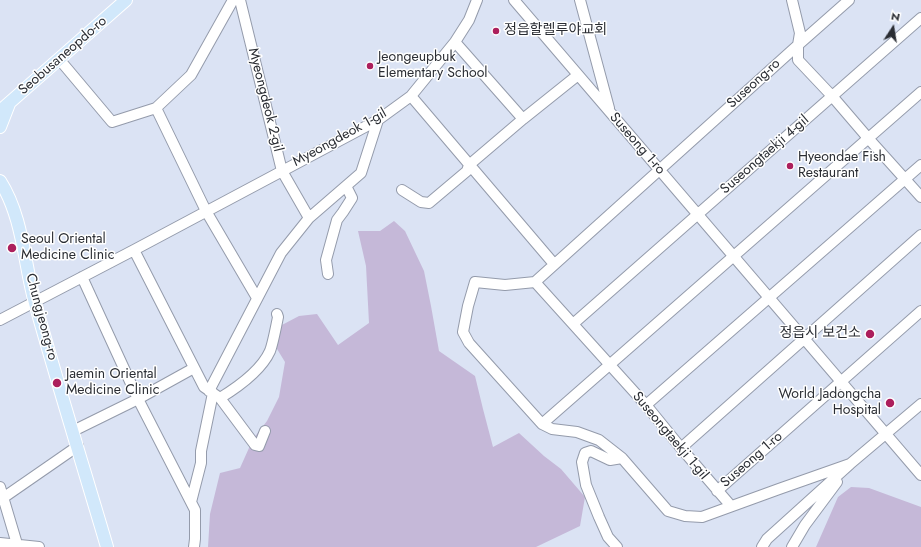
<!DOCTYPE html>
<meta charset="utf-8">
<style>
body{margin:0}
#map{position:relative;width:921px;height:547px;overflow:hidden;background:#dbe3f4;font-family:Jost,sans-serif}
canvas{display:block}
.north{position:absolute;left:873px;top:8px;width:40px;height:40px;-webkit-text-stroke:3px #fff;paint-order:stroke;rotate:12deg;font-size:11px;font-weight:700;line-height:16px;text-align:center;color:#2a2d33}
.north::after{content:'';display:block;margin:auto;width:14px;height:18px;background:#2a2d33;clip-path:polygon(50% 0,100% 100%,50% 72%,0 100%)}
</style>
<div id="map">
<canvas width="921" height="547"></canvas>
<div class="north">N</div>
</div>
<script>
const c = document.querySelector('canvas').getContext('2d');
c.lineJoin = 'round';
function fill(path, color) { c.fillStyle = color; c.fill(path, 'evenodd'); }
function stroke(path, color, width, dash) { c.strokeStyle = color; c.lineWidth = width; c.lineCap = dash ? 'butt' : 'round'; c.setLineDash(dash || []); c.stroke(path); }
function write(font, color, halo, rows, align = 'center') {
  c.font = font + ' Jost,"Noto Sans KR",sans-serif'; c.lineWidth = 3; c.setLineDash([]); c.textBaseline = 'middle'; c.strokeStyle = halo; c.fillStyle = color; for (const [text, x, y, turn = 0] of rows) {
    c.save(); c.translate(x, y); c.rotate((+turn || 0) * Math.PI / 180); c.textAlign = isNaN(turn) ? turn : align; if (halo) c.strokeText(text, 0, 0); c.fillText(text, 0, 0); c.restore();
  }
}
fill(new Path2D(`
 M394,221l11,10 19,40 7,35 8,45 36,25 8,33 10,38 26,-14 25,23 17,13 24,28 -5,29 -44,21h-328l2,-33 10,-41 20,-5 13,-29 14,-18 12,-24 6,-35 -11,-18 6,-18 19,-10 18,-2 21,31 31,-22 -3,-57 -8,-35h22z
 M851,487l18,1 52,19v40h-105l22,-50z`), '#c5b8d8');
const minor = new Path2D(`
 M240,0l42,171 27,47
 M514,0l407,475
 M580,0l29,108
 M792,0l8,33 -2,12v15l34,36 36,42 53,59
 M849,0l-51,45 -263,237 -30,3 -30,-3 -7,24 -5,26 6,11 73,81 10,5 25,3 22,8 23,18 46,53 17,5 17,1 77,-28 71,-25
 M455,42l68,77
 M59,59l53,63 44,-14 35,-33 42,-75
 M411,96l143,168
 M156,108l50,103 51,87
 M469,165l54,-46 55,-44
 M402,190l19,12 8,1 38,-32 2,-6
 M134,250l70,137 16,11 35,47 4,1 6,-15
 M328,274l-2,-14 11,-40 6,-8 9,-14 -6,-12
 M82,277l56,122 57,111v29l-1,8
 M535,282l111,123 35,43 50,58
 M0,320l134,-70 244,-130 33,-24 44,-54 14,-22 8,-20
 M573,324l348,-306
 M209,391l72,-138 28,-35 52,-45 17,-53
 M220,398c18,-11 41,-27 50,-47 3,-8 6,-24 8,-34l-1,-3
 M646,405l275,-240
 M542,424l379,-332
 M73,431l65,-32 56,-31
 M681,448l240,-213
 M0,487l17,57
 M717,491l204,-180
 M0,500l78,-54
 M191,502l10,-39v-12l12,-58
 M0,543l39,4
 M617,547l-9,-10 -9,-20 -13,-32 -4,-23 3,-9 6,-2 19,9 12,-2
 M762,547l5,-8 83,-75 71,-60
 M792,547l13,-22 32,-43`);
const major = new Path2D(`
 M0,111l126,-111
 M0,127l9,-23
 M0,181c23,36 24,82 35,122 23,82 48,163 72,244`);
stroke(minor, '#949bab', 12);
stroke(major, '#fff', 14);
stroke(minor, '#fff', 10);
stroke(major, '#d1e8fb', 12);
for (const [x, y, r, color] of [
 [496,31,4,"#ac1f5c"],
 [370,66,4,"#ac1f5c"],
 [790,166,4,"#ac1f5c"],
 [12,248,5,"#ac1f5c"],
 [870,334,5,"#ac1f5c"],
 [57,383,5,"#ac1f5c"],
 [890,403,5,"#ac1f5c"]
]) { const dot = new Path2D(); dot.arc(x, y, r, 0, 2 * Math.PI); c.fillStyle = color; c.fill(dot); stroke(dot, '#fff', 1.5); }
write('14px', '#2a2d33', '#fff', [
 ["정읍할렐루야교회",504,31],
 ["Jeongeupbuk",378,58],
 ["Elementary School",378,74],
 ["Hyeondae Fish",798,158],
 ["Restaurant",798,174],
 ["Seoul Oriental",21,240],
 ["Medicine Clinic",21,256],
 ["정읍시 보건소",861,334,"right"],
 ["Jaemin Oriental",66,375],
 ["Medicine Clinic",66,391],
 ["World Jadongcha",881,395,"right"],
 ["Hospital",881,411,"right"]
], 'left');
write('14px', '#2a2d33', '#fff', [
 ["Seobusaneopdo-ro",63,56,-41],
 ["Suseong-ro",754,84,-42],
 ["Myeongdeok 2-gil",265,100,76],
 ["Myeongdeok 1-gil",340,138,-29],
 ["Suseong 1-ro",637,144,49],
 ["Suseongtaekji 4-gil",765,155,-41],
 ["Chungjeong-ro",41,317,75],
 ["Suseongtaekji 1-gil",670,436,50],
 ["Suseong 1-ro",752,460,-41]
]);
</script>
